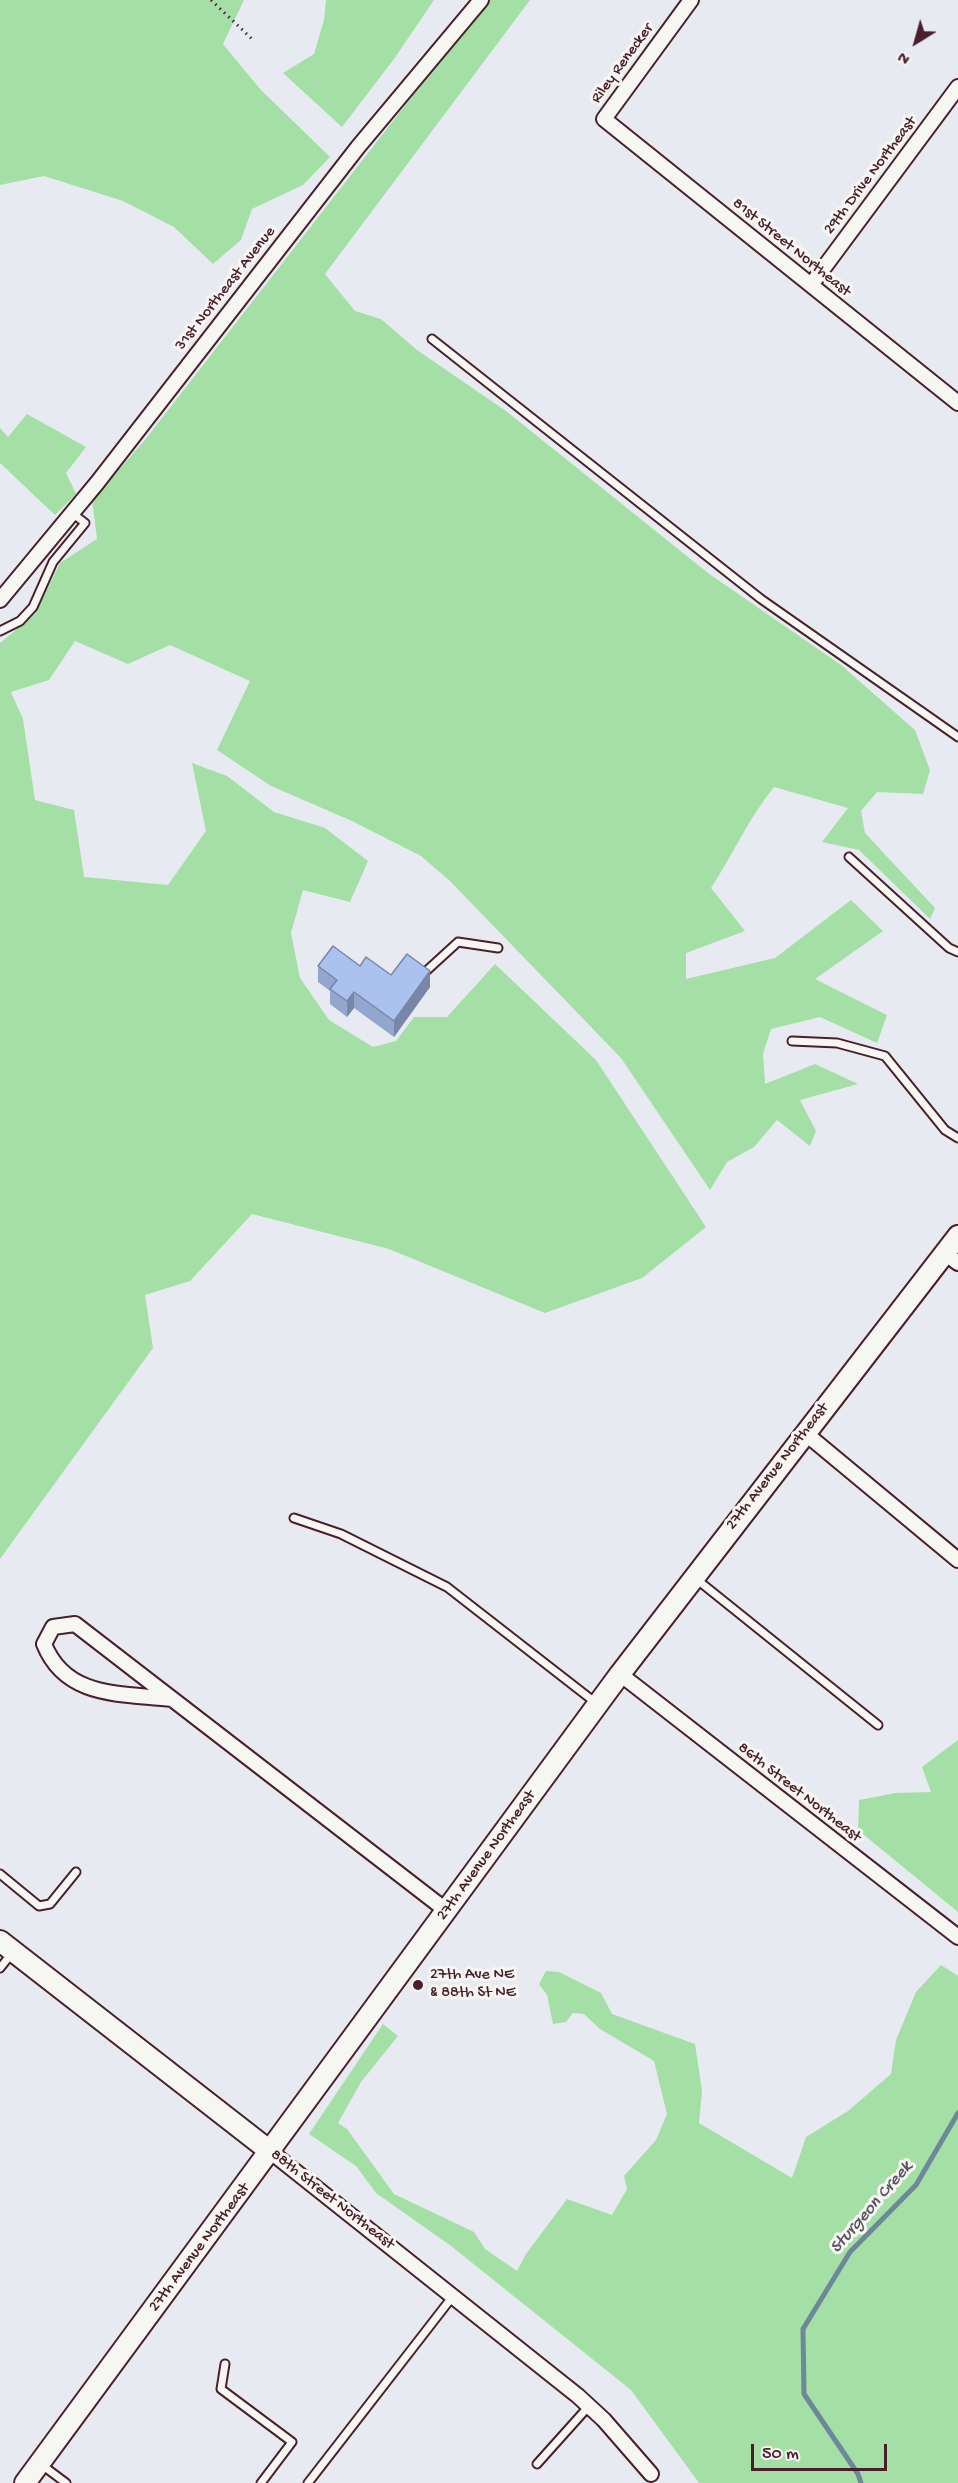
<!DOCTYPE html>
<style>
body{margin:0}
#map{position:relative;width:958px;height:2483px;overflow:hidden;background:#e7ebf1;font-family:"Gochi Hand",sans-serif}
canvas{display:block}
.north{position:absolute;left:886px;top:12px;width:60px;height:60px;-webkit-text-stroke:4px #f6f6f2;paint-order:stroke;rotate:217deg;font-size:16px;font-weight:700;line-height:24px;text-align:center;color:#4a1f2b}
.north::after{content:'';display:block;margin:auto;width:21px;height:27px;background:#4a1f2b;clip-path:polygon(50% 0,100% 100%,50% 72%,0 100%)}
.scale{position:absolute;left:751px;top:2444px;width:136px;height:27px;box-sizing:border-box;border:3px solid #4a1f2b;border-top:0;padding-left:8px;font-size:18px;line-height:21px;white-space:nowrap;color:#4a1f2b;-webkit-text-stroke:4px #f6f6f2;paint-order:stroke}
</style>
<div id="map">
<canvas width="958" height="2483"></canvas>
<div class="north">N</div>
<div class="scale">50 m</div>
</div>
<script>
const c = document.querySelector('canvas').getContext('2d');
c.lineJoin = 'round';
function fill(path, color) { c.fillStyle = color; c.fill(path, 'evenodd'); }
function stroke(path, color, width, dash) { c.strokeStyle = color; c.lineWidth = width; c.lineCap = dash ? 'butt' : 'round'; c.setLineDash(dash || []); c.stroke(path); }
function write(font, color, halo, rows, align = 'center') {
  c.font = font + ' "Gochi Hand",sans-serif'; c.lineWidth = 6; c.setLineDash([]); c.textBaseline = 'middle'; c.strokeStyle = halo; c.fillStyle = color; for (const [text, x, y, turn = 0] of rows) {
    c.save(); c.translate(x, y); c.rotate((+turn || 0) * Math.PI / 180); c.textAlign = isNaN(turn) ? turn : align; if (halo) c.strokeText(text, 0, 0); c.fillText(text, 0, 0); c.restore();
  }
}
fill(new Path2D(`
 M0,0h244l-21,44 37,45 70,68 -27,28 -51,24 -11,31 -28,24 -39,-37 -51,-26 -79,-25 -44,9z
 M326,0h108l-40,59 -52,68 -59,-54 31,-19 10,-34z
 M487,0h43l-205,274 30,37 26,8 36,31 89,61 202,162 133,92 74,65 15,40 -7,24 -46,-2 -16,19 4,22 70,75 -5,11 -71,-69 -37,-8 26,-34 -74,-21c-25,31 -41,67 -63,101l34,43 -59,22v26l89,-21 76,-58 32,31 -68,48 72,36 -10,28 -57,-26 -49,12 -8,25 2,30 50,-20 43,20 -58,16 16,31 -6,15 -33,-26 -23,27 -27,15 -17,28 -89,-132 -171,-177 -29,-25 -69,-35 -81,-35 -54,-36 33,-69 -80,-36 -42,19 -53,-23 -26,39 -38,12 12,27 12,81 39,10 10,67 84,8 38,-54 -14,-68 35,13 47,36 51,16 43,33 -18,41 -47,-12 -12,43 9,45 29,42 44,27 23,-6 18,-24h33l48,-53 101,96 110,167 -64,51 -97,35 -156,-64 -137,-35 -62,67 -45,14 8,53 -153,211v-916l35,-29 25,-51 37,-24 -5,-39 52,-59z
 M27,414l59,33 -20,26 10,21 -21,21 -55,-52v-35l8,9z
 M958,1740v172l-100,-82 1,-30 37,-7 35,-1 -9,-25z
 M941,1965l17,11v507h-259l-68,-93 -180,-144 -75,-53 -20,-27 -47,-32 74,-110 15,12 -37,46 -23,41 9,6 47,65 80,38 11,17 32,22 9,-17 41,-55 45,16 15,-26 -3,-13 32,-36 11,-26 -13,-53 -54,-32 -16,-15 -11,-1 -7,9 -13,2 -6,-29 -8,-11 7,-13 13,1 42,21 11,21 83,30 7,47 -3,32 93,55 14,-41 42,-26 43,-37 5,-34 20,-48z`), '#a4dfa5');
stroke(new Path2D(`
 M861,2483l-3,-9 -54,-80 -1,-65 47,-77 66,-67 42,-72`), '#6c8899', 5);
const lane = new Path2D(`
 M432,339l329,260 197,138
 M0,631l20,-10 13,-14 20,-45 32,-39 -13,-10
 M849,857l100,91 9,4
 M423,974l35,-32 40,6
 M792,1041l45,2 48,13 60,74 13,8
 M294,1518l47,16 106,53 149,116
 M695,1578l183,147
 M0,1874l39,32 11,-2 26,-32
 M0,1968l12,-15
 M225,2364l-4,25 71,53 -31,41
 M537,2464l52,-58
 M42,2465l24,18
 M308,2483l145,-187`);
const street = new Path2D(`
 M691,0l-87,119 354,284
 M811,285l147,-198
 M0,600l97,-117 261,-336 123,-147
 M945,1253l13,10
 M805,1433l153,127
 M620,1674l338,263
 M172,1699c-50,-6 -106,0 -128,-55l9,-17 22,-3 372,287
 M271,2152l307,244 26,24 47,54`);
const secondary = new Path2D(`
 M0,1941l271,211
 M25,2483l595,-809 338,-438`);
stroke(lane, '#4a1f2b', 11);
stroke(street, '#4a1f2b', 18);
stroke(secondary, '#4a1f2b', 24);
stroke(new Path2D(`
 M211,0l41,39`), '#4a1f2b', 3, [1.5, 4.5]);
stroke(lane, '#f6f6f2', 7);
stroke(street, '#f6f6f2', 14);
stroke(secondary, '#f6f6f2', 20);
fill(new Path2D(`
 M318,966h42l70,21 -36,50 -40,-29 -7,9 -17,-13v-13l-12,-9z`), '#93a6ce');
fill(new Path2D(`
 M430,971v16l-36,50v-16z
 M354,992v16l-7,9v-16z`), '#7887a7');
const building = new Path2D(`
 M333,946l27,20 6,-9 25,18 16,-21 23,17 -36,50 -40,-29 -7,9 -17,-12 7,-9 -19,-14z`);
fill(building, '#abc1ef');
stroke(building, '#7887a7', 1.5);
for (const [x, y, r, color] of [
 [418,1985,6,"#4a1f2b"]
]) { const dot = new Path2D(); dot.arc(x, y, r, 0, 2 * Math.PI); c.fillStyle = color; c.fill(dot); stroke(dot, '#f6f6f2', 2); }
write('16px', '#4a1f2b', '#f6f6f2', [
 ["Riley Renecker",623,64,-54],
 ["29th Drive Northeast",871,176,-53],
 ["81st Street Northeast",791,248,39],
 ["31st Northeast Avenue",226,289,-52],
 ["27th Avenue Northeast",778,1467,-52],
 ["86th Street Northeast",799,1793,38],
 ["27th Avenue Northeast",487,1856,-54],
 ["88th Street Northeast",332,2200,38],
 ["27th Avenue Northeast",200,2248,-53]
]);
write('16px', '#4a1f2b', '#f6f6f2', [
 ["27th Ave NE",430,1976],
 ["& 88th St NE",430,1994]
], 'left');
write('italic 18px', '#5b5462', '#f6f6f2', [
 ["Sturgeon Creek",872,2208,-49]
]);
</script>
